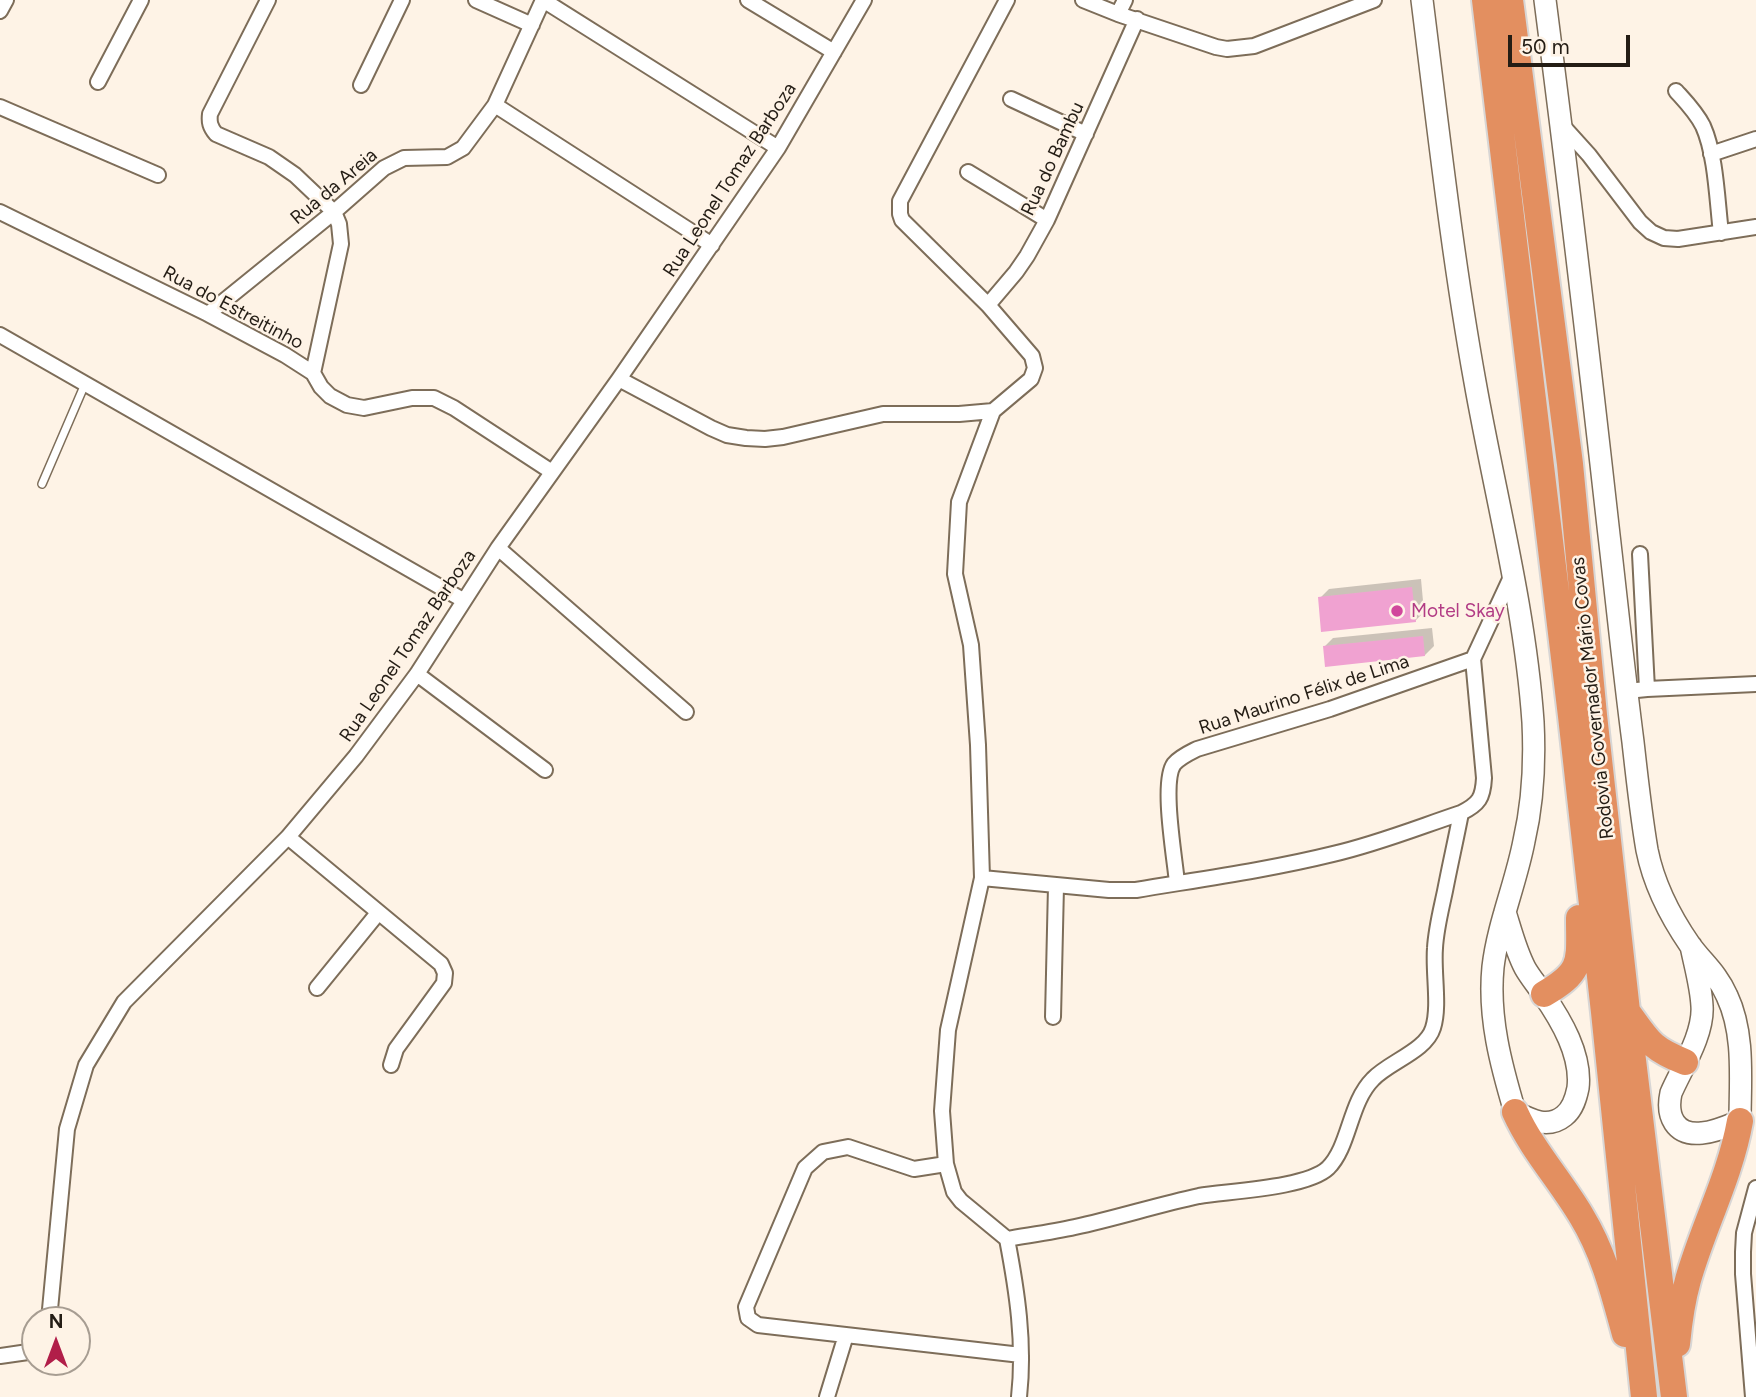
<!DOCTYPE html>
<meta charset="utf-8">
<style>
body{margin:0}
#map{position:relative;width:1756px;height:1397px;overflow:hidden;background:#fef3e6;font-family:Figtree,sans-serif}
canvas{display:block}
.north{position:absolute;left:21px;top:1306px;width:70px;height:70px;box-sizing:border-box;background:#fef3e6;border:2px solid #a79d92;border-radius:50%;rotate:0deg;font-size:19px;font-weight:700;line-height:28px;text-align:center;color:#241d15}
.north::after{content:'';display:block;margin:auto;width:24px;height:32px;background:#b11e49;clip-path:polygon(50% 0,100% 100%,50% 72%,0 100%)}
.scale{position:absolute;left:1508px;top:35px;width:122px;height:32px;box-sizing:border-box;border:4px solid #241d15;border-top:0;padding-left:9px;font-size:21px;line-height:24px;white-space:nowrap;color:#241d15;-webkit-text-stroke:5px #fef3e6;paint-order:stroke}
</style>
<div id="map">
<canvas width="1756" height="1397"></canvas>
<div class="north">N</div>
<div class="scale">50 m</div>
</div>
<script>
const c = document.querySelector('canvas').getContext('2d');
c.lineJoin = 'round';
function fill(path, color) { c.fillStyle = color; c.fill(path, 'evenodd'); }
function stroke(path, color, width, dash) { c.strokeStyle = color; c.lineWidth = width; c.lineCap = dash ? 'butt' : 'round'; c.setLineDash(dash || []); c.stroke(path); }
function write(font, color, halo, rows, align = 'center') {
  c.font = font + ' Figtree,sans-serif'; c.lineWidth = 5; c.setLineDash([]); c.textBaseline = 'middle'; c.strokeStyle = halo; c.fillStyle = color; for (const [text, x, y, turn = 0] of rows) {
    c.save(); c.translate(x, y); c.rotate((+turn || 0) * Math.PI / 180); c.textAlign = isNaN(turn) ? turn : align; if (halo) c.strokeText(text, 0, 0); c.fillText(text, 0, 0); c.restore();
  }
}
fill(new Path2D(`
 M1421,579l3,33 -9,9 -95,-23 9,-9z
 M1432,628l2,18 -9,9 -101,-8 9,-9z`), '#0003');
fill(new Path2D(`
 M1412,587l4,35 -95,10 -3,-35z
 M1423,636l2,20 -100,11 -2,-21z`), '#f0a2d1');
const lane = new Path2D(`
 M42,484l43,-100`);
const street = new Path2D(`
 M268,0l-58,114c-1,8 0,13 6,20l53,23 26,18 39,37 5,12 2,20 -28,129
 M476,0l56,25
 M543,0l235,148
 M748,0l86,52
 M1083,0l35,14 98,33 11,2 27,-3 120,-46
 M0,11l6,-11
 M1118,14l7,-14
 M98,82l43,-82
 M361,85l41,-85
 M1676,91c10,11 20,21 27,35 13,29 14,74 18,107
 M1011,99l75,35
 M495,105l217,140
 M0,107l158,68
 M1561,124l28,31 51,67 11,10 13,6 14,1 78,-12
 M1711,154l45,-15
 M968,172l79,48
 M0,212l208,102 77,41 28,18 8,14 9,9 17,9 17,3 48,-10h22l20,10 98,64
 M988,305l28,-33 11,-16 20,-36 90,-201
 M208,314l126,-102 50,-44 20,-10 43,-1 16,-9 32,-43 48,-105
 M0,335l463,265
 M619,379l92,49 16,7 19,3 19,1 18,-2 100,-23h76l34,-3 38,-32 4,-11 -3,-12 -44,-51 -86,-85 -2,-6v-13l107,-201
 M993,411l-34,91 -4,72 16,71 7,100 4,133 -34,152 -6,81 4,53 8,28 7,9 46,38c10,52 18,104 12,158
 M498,548l188,164
 M1640,554l7,135
 M417,674l128,96
 M1627,691l20,-2 109,-5
 M288,837l153,127 4,9 -1,10 -48,66 -5,16
 M982,878l127,12h27c66,-11 132,-20 197,-36 44,-10 86,-27 128,-41 18,-9 22,-15 23,-35l-11,-119
 M1177,883c-2,-24 -16,-101 -3,-119 6,-7 15,-11 23,-15l133,-40 143,-50 39,-84
 M317,988l61,-75
 M1053,1017l3,-131
 M946,1164l-32,5 -66,-22 -25,5 -18,16 -59,139 2,11 10,7 263,30
 M1007,1239c23,-4 46,-7 68,-12 42,-9 82,-22 124,-31 30,-5 108,-8 129,-28 22,-22 21,-65 45,-89 16,-17 53,-28 60,-51 7,-22 0,-55 2,-80 1,-19 6,-38 10,-57 5,-26 11,-52 16,-78
 M49,1320l18,-191 19,-64 38,-63 164,-165 68,-81 61,-82 81,-126 121,-169 159,-231 86,-148
 M0,1356l35,-5
 M827,1397l19,-62
 M1753,1397l-10,-123v-22l1,-19 12,-45`);
const secondary = new Path2D(`
 M1422,0c16,127 30,255 53,382 20,113 50,225 58,340 2,40 0,80 -9,119 -8,42 -26,83 -31,126 -5,50 8,98 22,145 16,8 33,17 49,4 9,-7 12,-18 14,-28 4,-33 -17,-68 -35,-94 -6,-9 -13,-17 -18,-26 -9,-17 -14,-37 -20,-56
 M1545,0c23,178 44,356 64,535 8,69 15,138 24,207 4,36 8,73 14,108 7,35 23,66 43,95 13,18 27,28 37,51 18,38 13,84 13,125 -12,5 -25,11 -38,12 -27,3 -36,-17 -31,-40 11,-25 33,-59 31,-87 -1,-20 -7,-40 -11,-60`);
const highway = new Path2D(`
 M1485,0l86,716 33,296 40,385
 M1510,0l60,464 24,251 33,296 47,386
 M1544,994c40,-23 35,-33 35,-76
 M1629,1014c20,28 23,35 56,48
 M1515,1112c17,38 46,69 67,105 22,36 32,77 43,117
 M1677,1344c2,-21 5,-43 11,-64 15,-53 42,-103 52,-159`);
stroke(lane, '#7d6d59', 10);
stroke(street, '#7d6d59', 18);
stroke(secondary, '#7d6d59', 24);
stroke(highway, '#d8d6d5', 30);
stroke(lane, '#fff', 7);
stroke(street, '#fff', 14);
stroke(secondary, '#fff', 21);
stroke(highway, '#e38f60', 26);
for (const [x, y, r, color] of [
 [1397,611,7,"#d1479c"]
]) { const dot = new Path2D(); dot.arc(x, y, r, 0, 2 * Math.PI); c.fillStyle = color; c.fill(dot); stroke(dot, '#fef3e6', 2.5); }
write('19px', '#241d15', '#fef3e6', [
 ["Rua do Bambu",1053,159,-65],
 ["Rua Leonel Tomaz Barboza",730,180,-57],
 ["Rua da Areia",334,187,-40],
 ["Rua do Estreitinho",233,308,28],
 ["Rua Leonel Tomaz Barboza",408,646,-56],
 ["Rua Maurino Félix de Lima",1304,695,-18],
 ["Rodovia Governador Mário Covas",1593,698,-96]
]);
write('19px', '#b23c85', '#fef3e6', [
 ["Motel Skay",1411,611]
], 'left');
</script>
